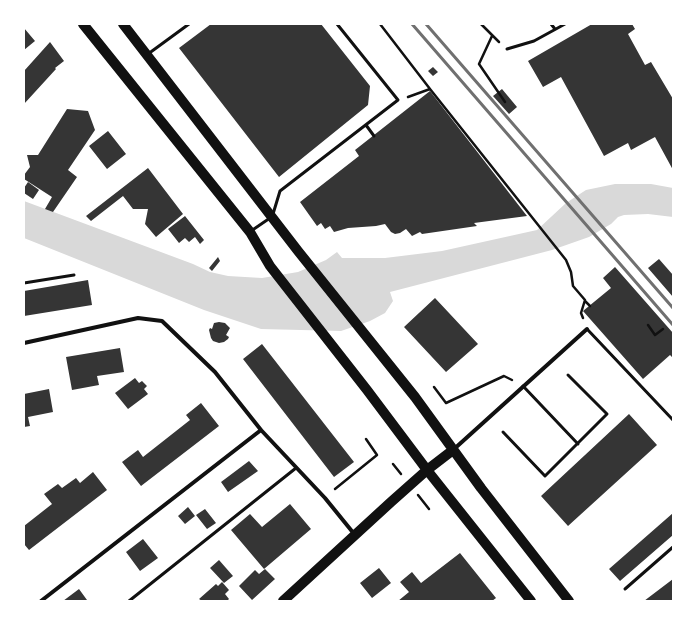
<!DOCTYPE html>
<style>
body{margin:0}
#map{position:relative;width:697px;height:625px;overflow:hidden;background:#fff;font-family:"Archivo Narrow",sans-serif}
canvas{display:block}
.frame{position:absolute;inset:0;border:25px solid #fff;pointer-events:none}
</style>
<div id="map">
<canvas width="697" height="625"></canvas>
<div class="frame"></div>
</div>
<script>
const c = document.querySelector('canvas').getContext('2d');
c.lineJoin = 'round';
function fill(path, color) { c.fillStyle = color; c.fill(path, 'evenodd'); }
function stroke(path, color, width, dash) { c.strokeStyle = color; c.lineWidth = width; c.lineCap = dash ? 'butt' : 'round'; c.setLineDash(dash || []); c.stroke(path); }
fill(new Path2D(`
 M615,184h36l22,4v29l-25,-3 -24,1 -6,2 -7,7 -22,13 -37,13 -162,42 3,9 -8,12 -15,8 -29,10 -80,-2 -57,-19 -180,-72v-37l169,63 17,8 18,4 34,2 36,-6 28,-12 11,-8 5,6h43l57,-7 95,-21 29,-27 20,-13z`), '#d9d9d9');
fill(new Path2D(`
 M211,24h110l49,62 -2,19 -89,72 -100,-129z
 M592,24h40l3,5 -7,5 17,31 6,-3 22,37v71l-18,-33 -24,13 -3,-7 -24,13 -43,-79 -18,10 -15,-26z
 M24,28l11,13 -11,9z
 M50,42l14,19 -9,7 1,1 -32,35v-33z
 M433,67l5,5 -5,4 -5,-5z
 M502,89l15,18 -8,7 -16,-18z
 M430,91l97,125 -53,7 3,3 -55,8 -2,-2 -8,4 -6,-7 -6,4 -5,1 -4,-2 -6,-8 -9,2 -28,2 -14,4 -4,-6 -5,3 -4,-6 -4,3 -17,-24 59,-46 -4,-6z
 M67,109l21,2 7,19 -27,40 9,7 -24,35 -8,-3 7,-12 -28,-18v-4l6,-8 -3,-12h11z
 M108,131l18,23 -19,15 -18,-23z
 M148,168l35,46 -27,23 -11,-13 3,-15h-15l-10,-13 -32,25 -5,-5z
 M28,182l11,8 -6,9 -9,-6v-5z
 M185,216l19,24 -4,4 -5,-7 -6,5 -4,-4 -6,5 -11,-14z
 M218,257l2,4 -8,10 -3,-3z
 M659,259l14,16v22l-25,-29z
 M615,267l58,66v25l-3,-3 -27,24 -60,-68 28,-23 -8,-10z
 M88,280l4,25 -68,11v-25z
 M435,298l43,46 -32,28 -42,-45z
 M219,322l6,1 5,5 -4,7 3,2 -1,2 -4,3 -5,1 -6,-2 -2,-3 -2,-8 1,-2 2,1 2,-6z
 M262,344l92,118 -20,15 -91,-118z
 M120,348l4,24 -27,4 2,9 -27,5 -6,-33z
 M135,378l4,5 3,-2 5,5 -3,3 4,5 -20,15 -13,-16z
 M49,389l4,23 -25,5 2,9 -6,1v-33z
 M201,403l18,23 -78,60 -19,-24 16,-12 5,7 47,-37 -4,-5z
 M629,414l28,31 -89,81 -27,-30z
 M249,461l9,10 -30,21 -7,-10z
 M93,472l14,18 -78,60 -5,-6v-18l28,-22 -8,-10 14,-10 4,4 14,-10 4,5z
 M290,504l21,25 -47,40 -33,-39 19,-16 12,13z
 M188,507l7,9 -10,8 -7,-8z
 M205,509l11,14 -9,6 -11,-14z
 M673,513v22l-53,46 -11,-12z
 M143,539l15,19 -18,13 -14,-19z
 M460,553l36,45 -4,3h-94l11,-9 -9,-10 12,-10 9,11z
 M219,560l14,16 -9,7 -14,-15z
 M379,568l12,15 -19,15 -12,-15z
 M265,569l10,10 -23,21 -13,-14 16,-16 4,4z
 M673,579v22h-29z
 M222,582l7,8 -4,4 4,5 -2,2h-25l-3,-2 17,-15 2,2z
 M79,589l8,11 -2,1h-22z`), '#353535');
stroke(new Path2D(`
 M380,24l50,65
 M481,24l18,18
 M492,36l-13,28 26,38
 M408,97l22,-8 136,171 5,12 2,14 12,14 -4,13 2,5
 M585,301l5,5
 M648,325l7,10 8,-6
 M434,387l12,16 58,-27 8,4
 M393,464l8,10
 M335,489l42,-34 -11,-16
 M418,495l11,14`), '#111', 2.5);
stroke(new Path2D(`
 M551,24l4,5
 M507,49l27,-8 31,-17
 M148,54l41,-30
 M366,125l8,11
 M273,214l7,-23 118,-91 -61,-76
 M251,231l19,-13
 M24,283l50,-8
 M587,329l86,91
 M523,386l55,58
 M503,432l42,44 62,-62 -39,-39
 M625,589l48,-42
 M129,601l167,-133`), '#111', 3);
stroke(new Path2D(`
 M24,343l114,-25 24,3 53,51 46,58 64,68 30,37
 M453,450l134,-121
 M41,601l220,-171`), '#111', 4);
stroke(new Path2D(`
 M83,24l167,208 20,34 97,124 60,80 104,131
 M123,24l175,227 117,146 66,91 88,113
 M283,601l108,-99 36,-32 26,-20`), '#111', 10);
stroke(new Path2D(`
 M412,24l261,301
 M426,24l247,284`), '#707070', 3);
</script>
